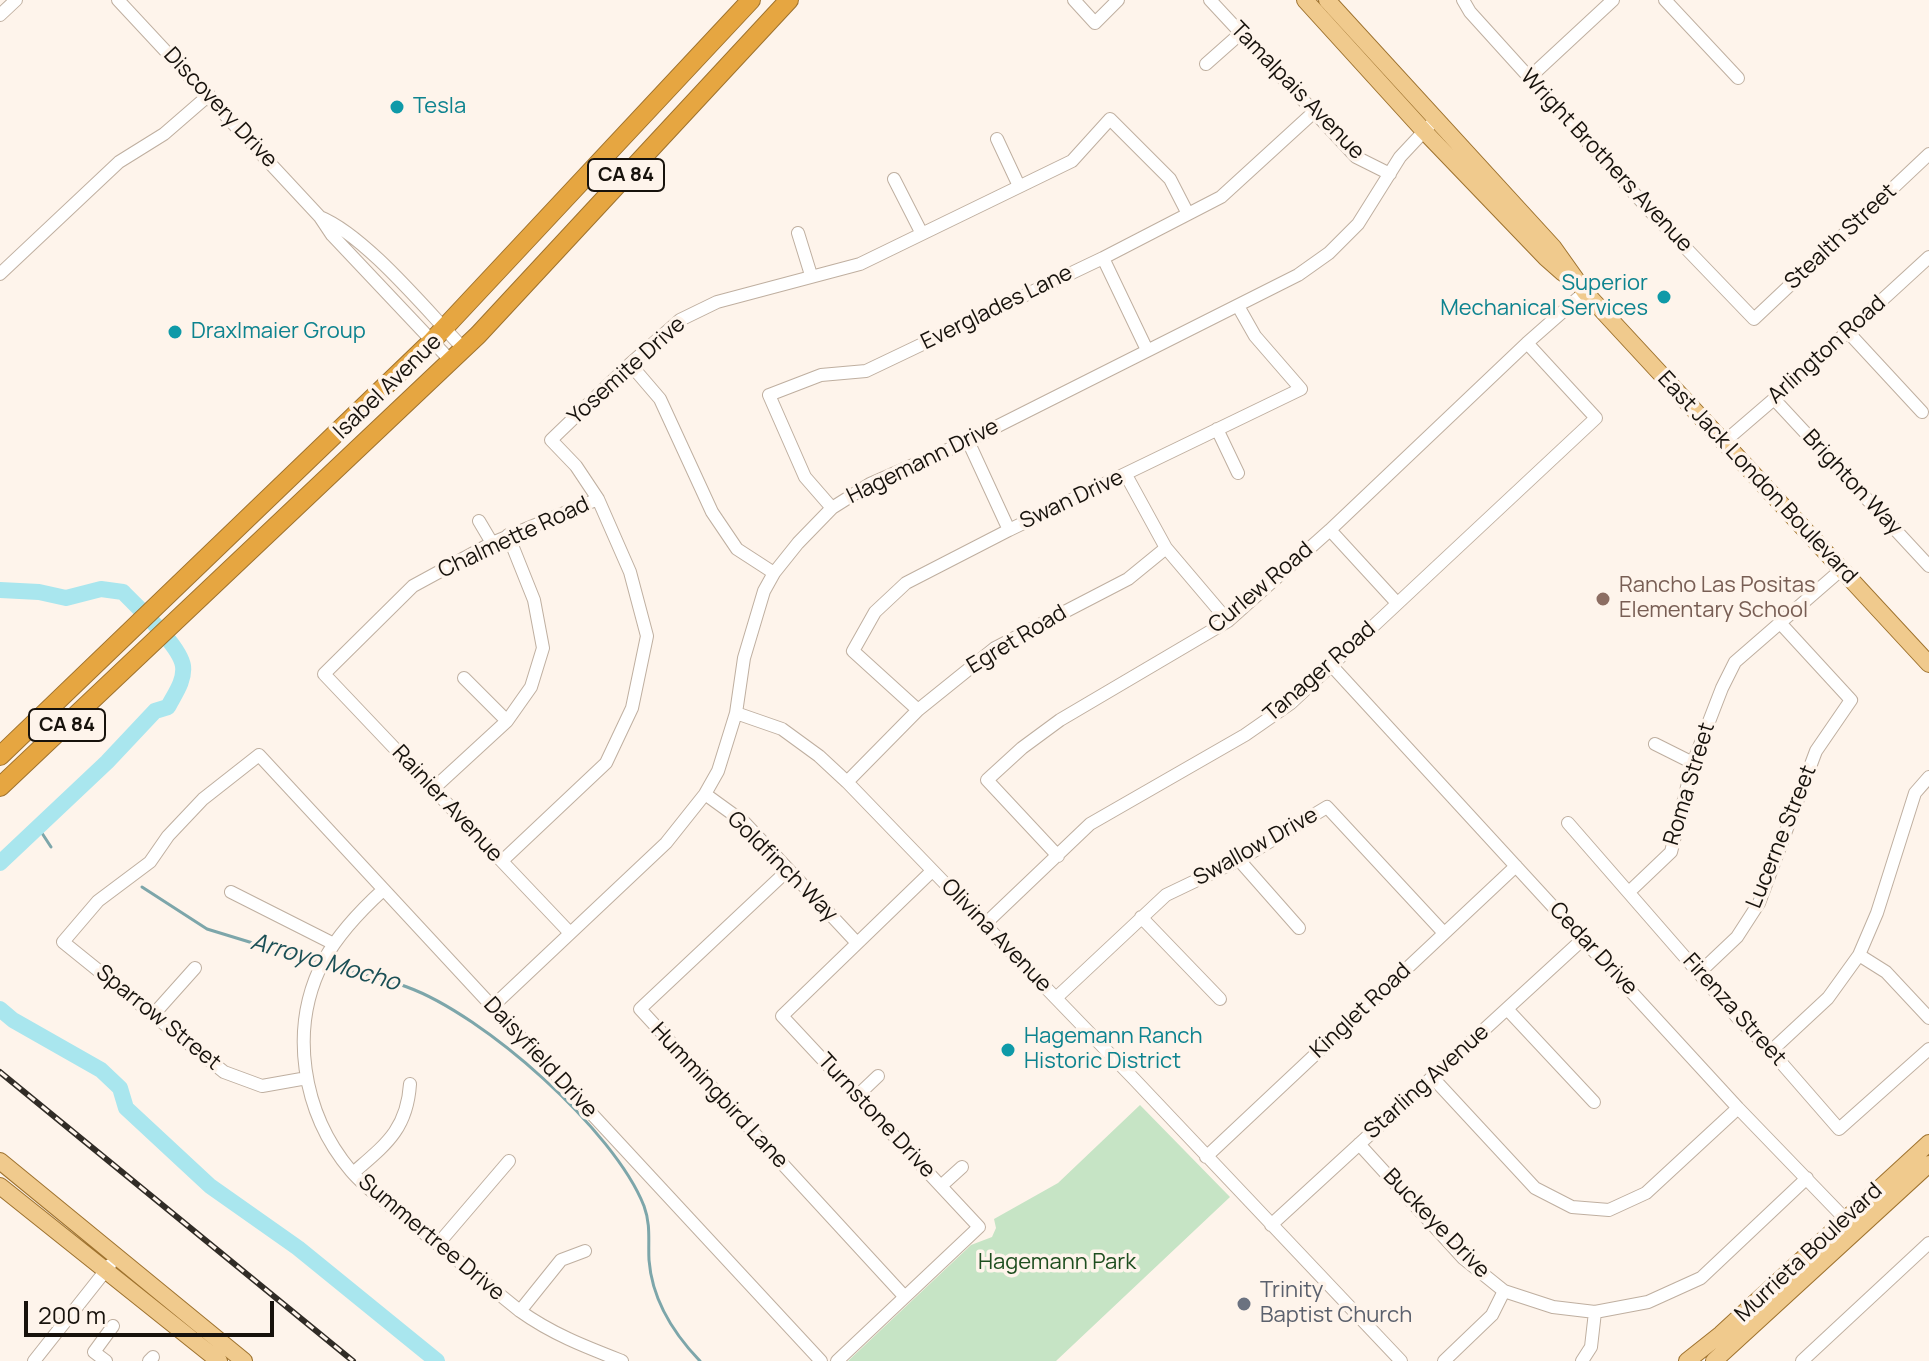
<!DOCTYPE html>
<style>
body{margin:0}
#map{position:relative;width:1929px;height:1361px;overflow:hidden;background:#fef4eb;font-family:Manrope,sans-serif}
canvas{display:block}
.scale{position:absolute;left:24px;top:1301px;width:250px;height:36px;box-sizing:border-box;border:4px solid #17120c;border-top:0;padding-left:10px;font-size:24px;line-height:28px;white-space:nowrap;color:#17120c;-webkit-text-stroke:6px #fef4eb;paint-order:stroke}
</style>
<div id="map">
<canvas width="1929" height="1361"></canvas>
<div class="scale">200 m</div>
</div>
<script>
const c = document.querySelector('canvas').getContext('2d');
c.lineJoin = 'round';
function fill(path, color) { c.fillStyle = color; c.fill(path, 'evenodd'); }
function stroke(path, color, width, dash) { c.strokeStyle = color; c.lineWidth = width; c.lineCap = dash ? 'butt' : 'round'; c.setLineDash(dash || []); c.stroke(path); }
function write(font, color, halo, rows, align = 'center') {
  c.font = font + ' Manrope,sans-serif'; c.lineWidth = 7; c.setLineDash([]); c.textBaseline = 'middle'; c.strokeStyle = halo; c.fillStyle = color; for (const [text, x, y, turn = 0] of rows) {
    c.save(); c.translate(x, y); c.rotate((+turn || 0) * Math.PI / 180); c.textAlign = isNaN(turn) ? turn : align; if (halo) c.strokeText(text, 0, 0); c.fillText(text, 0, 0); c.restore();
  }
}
fill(new Path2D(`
 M1140,1105l90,92 -174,164h-208l123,-116 21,-8 4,-9 -2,-9 64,-36z`), '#c6e4c5');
stroke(new Path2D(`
 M38,827l13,20
 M142,887l65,42 111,34
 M325,965c27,7 56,12 82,22 77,28 207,143 237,219 7,19 4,35 5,54 3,39 25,74 51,101`), '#7da6aa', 3);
stroke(new Path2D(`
 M0,590l39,2 27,6 35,-9 22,3c15,16 57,53 60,74 2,15 -9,29 -15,41l-13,4 -48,51 -107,101
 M0,1009l13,11 88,50 19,18 6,20 84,78 88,62 139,113`), '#a9e6ee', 16);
const minor = new Path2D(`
 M118,0l202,217 12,18 119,126
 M1074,0l21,23 23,-23
 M1210,0l146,157 34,17
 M1463,0l7,12 182,201 102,106 175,-165
 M1665,0l73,78
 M0,15l16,-15
 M1206,64l35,-31
 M1529,78l84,-78
 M997,139l22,47
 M894,179l27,53
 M320,217c46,19 107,94 143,131
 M798,233l13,42
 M1103,258l44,92
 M0,274l119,-112 45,-28 45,-39
 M1847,331l75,81
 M630,364l30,35 52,113 25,37 37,24
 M1774,399l155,167
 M1217,429l21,44
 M968,441l41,89
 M1724,442l50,-43 155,-142
 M1126,475l40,73 62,73
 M832,508l-27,-31 -36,-82 52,-20 45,-4 237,-113 118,-61 93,-85
 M479,521l13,22
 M1330,530l67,73
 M1331,665l407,443 114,118
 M464,678l43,43
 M918,710l-65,-59 22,-39 31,-29 103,-53 292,-141 -46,-53 -17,-30
 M736,713l46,16 37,27 28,26 287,297 267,282
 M1655,744l38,19
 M847,782l71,-72 77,-62 133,-69 38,-31
 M433,789l74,-68 24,-34 12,-39 -9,-48 -26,-65
 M705,794l40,29 112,120
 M1568,823l169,194 34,34 68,78 90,-80
 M1058,856l-71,-76 35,-32 38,-28 168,-99 102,-91 197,-187 58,-51
 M1239,860l60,68
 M502,861l104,-98 26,-55 15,-72 -17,-64 -32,-73 -22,-33 -25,-26 79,-76 50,-44 37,-18 143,-38 212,-103 38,-42 60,60 18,35
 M788,870l-148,139 264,287
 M383,890c-23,21 -44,43 -59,70 -36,68 -22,153 27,211 17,20 40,35 60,52 37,29 73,59 109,88 32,23 66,36 102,50
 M231,892l103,52
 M1629,892l42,-40 22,-89 29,-75 13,-26 107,-93
 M1141,917l79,82
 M984,925l106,-101 155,-89 46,-32 305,-285 -69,-75
 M570,933l-246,-259 89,-88 79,-43 106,-44
 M1859,955l27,17 43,46
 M1700,972l37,-35 22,-34 57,-152 35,-51 -69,-75
 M1056,998l110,-103 73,-35 88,-53 117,126
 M492,1007l174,-164 39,-49 13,-23 18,-58 8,-55 20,-67 10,-18 24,-30 34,-35 38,-24 98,-43 330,-166 31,-22 29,-29 42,-67 29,-31
 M1507,1009l87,93
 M153,1015l42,-47
 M1771,1051l57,-53 31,-43 18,-42 38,-120 14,-16
 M307,1078l-45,8 -38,-14 -161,-130 35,-41 52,-39 18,-26 35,-37 56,-44 562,606
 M1433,1078l102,110 37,19 37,3 37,-17 92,-85
 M858,1095l20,-19
 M1359,1144l104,114 41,33 49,16 42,5 53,-10 53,-24 106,-100
 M1206,1157l310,-291
 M353,1173c32,-28 54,-43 57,-89
 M941,1186l21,-19
 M1271,1225l312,-286
 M438,1244l71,-83
 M520,1311l41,-51 24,-9
 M34,1361l76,-96
 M106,1361l-12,-9 19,-26
 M149,1361l4,-4
 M837,1361l142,-134 -197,-211 150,-145
 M1444,1361l48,-46 12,-24
 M1582,1361l9,-14 4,-35
 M1802,1361l127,-118`);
const major = new Path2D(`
 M1305,0l119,131 122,127 17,15
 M1327,0l226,247 32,45 344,372
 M0,1161l244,200
 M0,1186l219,175
 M1687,1361l34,-27 208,-191
 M1714,1361l215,-197`);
const highway = new Path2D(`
 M0,756l432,-415 319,-341
 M0,787l478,-452 311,-335`);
stroke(minor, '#bfafa0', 14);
stroke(major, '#9e722e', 18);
stroke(highway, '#9e722e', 20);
stroke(minor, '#fff', 12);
stroke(major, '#f0ca8d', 16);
stroke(highway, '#e6a641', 18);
const rail = new Path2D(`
 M0,1072l353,289`);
stroke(rail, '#312c26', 6);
stroke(rail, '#fef4eb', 3, [9]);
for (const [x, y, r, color] of [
 [397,107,8,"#0f9aa8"],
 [1664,297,8,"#0f9aa8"],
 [175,332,8,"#0f9aa8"],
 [1603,599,8,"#8d6e63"],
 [1008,1050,8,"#0f9aa8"],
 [1244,1304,8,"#6b7280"]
]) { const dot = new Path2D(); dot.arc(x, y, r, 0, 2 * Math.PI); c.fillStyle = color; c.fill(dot); stroke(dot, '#fef4eb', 3); }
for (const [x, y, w] of [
 [626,175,76],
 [67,725,76]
]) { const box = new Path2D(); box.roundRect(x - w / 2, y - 16, w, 32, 6); c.fillStyle = '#fef4eb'; c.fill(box); stroke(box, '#17120c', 2); }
write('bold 20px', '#17120c', null, [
 ["CA 84",626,175],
 ["CA 84",67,725]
]);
write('22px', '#17120c', '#fef4eb', [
 ["Tamalpais Avenue",1297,91,46],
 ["Discovery Drive",220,108,47],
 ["Wright Brothers Avenue",1606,161,47],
 ["Stealth Street",1841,237,-43],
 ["Everglades Lane",997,308,-26],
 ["Arlington Road",1827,350,-42],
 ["Yosemite Drive",627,371,-42],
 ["Isabel Avenue",388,387,-44],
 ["Hagemann Drive",923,462,-26],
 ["East Jack London Boulevard",1757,478,47],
 ["Brighton Way",1852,483,47],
 ["Swan Drive",1072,500,-25],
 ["Chalmette Road",514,538,-25],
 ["Curlew Road",1261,588,-40],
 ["Egret Road",1017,640,-31],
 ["Tanager Road",1320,672,-41],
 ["Roma Street",1690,784,-73],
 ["Rainier Avenue",447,804,47],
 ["Lucerne Street",1782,837,-68],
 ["Swallow Drive",1256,847,-29],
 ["Goldfinch Way",782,867,45],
 ["Olivina Avenue",996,936,46],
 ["Cedar Drive",1593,949,47],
 ["Firenza Street",1734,1010,48],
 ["Kinglet Road",1361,1011,-43],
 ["Sparrow Street",158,1018,39],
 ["Daisyfield Drive",540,1058,47],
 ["Starling Avenue",1427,1082,-42],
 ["Hummingbird Lane",719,1096,47],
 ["Turnstone Drive",876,1116,47],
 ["Buckeye Drive",1436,1224,46],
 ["Summertree Drive",431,1238,40],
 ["Murrieta Boulevard",1809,1253,-43]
]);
write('22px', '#0d838f', '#fef4eb', [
 ["Tesla",413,107],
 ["Superior",1648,284,"right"],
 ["Mechanical Services",1648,309,"right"],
 ["Draxlmaier Group",191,332],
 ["Hagemann Ranch",1024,1037],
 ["Historic District",1024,1062]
], 'left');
write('22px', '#785e54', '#fef4eb', [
 ["Rancho Las Positas",1619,586],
 ["Elementary School",1619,611]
], 'left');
write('22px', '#1e4e1f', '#fef4eb', [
 ["Hagemann Park",1057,1263]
]);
write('22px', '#5b616d', '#fef4eb', [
 ["Trinity",1260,1291],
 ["Baptist Church",1260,1316]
], 'left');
write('italic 24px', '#1a4f55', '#fef4eb', [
 ["Arroyo Mocho",325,963,16]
]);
</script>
